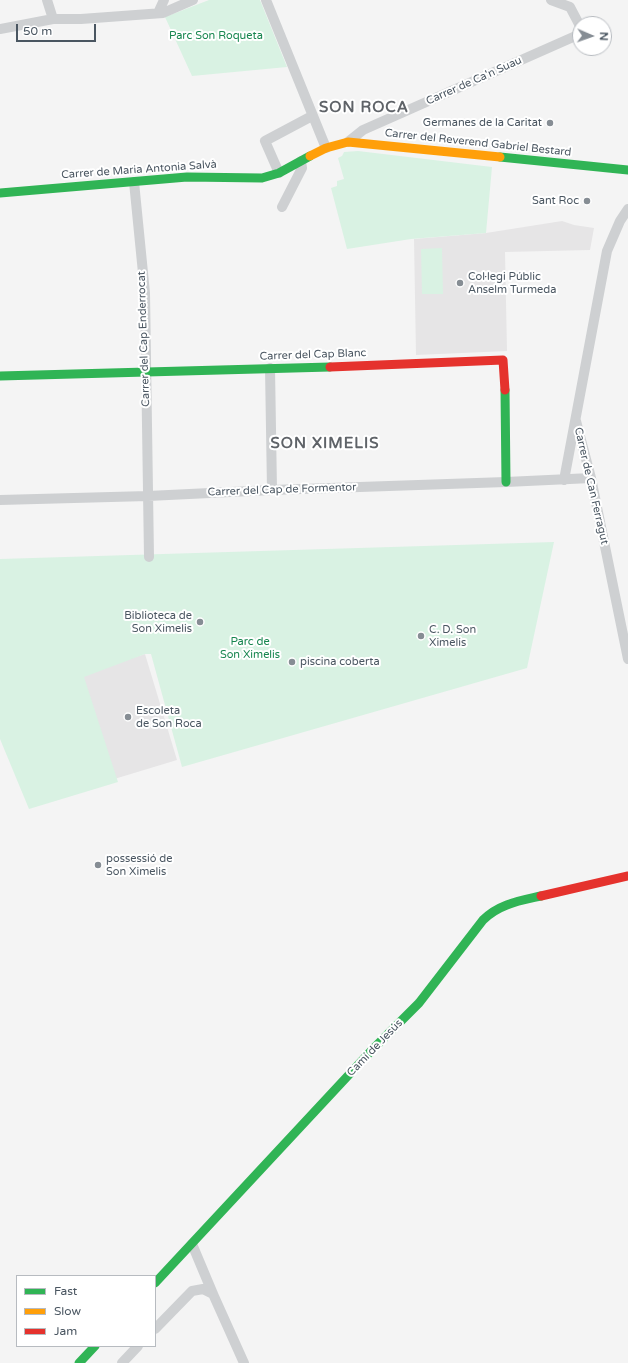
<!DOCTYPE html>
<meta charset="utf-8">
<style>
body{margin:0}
#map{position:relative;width:628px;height:1363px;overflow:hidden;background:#f4f4f4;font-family:"Varela Round",sans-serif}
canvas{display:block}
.legend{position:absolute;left:16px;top:1275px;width:140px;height:72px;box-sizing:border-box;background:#fff;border:1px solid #b7bbc0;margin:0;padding:5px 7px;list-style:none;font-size:12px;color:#4a5661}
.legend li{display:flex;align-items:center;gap:8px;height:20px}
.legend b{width:20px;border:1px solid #b7bbc0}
.north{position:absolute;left:572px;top:16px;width:40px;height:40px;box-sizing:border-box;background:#fff;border:1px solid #b7bbc0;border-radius:50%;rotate:92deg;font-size:11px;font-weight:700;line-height:16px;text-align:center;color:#4a5661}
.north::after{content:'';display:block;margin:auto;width:14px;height:18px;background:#868d94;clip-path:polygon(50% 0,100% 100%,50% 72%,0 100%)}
.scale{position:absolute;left:16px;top:24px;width:80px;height:18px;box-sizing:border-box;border:2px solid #4a5661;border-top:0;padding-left:5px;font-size:12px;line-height:14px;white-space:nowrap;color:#4a5661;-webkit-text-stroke:3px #fff;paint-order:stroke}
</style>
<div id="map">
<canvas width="628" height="1363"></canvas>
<ul class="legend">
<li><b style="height:5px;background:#30b455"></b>Fast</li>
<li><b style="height:5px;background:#ff9f0a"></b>Slow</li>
<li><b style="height:5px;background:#e5322d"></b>Jam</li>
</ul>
<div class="north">N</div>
<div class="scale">50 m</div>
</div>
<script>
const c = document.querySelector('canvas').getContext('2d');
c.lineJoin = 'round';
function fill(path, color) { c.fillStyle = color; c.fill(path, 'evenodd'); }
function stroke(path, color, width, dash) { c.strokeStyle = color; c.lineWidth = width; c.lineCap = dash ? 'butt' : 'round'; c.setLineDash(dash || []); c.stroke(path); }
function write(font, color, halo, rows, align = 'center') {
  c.font = font + ' "Varela Round",sans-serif'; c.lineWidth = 4; c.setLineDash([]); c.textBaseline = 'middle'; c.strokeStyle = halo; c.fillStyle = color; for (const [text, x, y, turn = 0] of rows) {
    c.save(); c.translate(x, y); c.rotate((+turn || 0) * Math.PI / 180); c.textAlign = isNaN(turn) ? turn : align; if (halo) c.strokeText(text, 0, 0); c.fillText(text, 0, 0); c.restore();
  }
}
fill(new Path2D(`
 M562,221l12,4 20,3 -4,22 -85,2 2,99 -91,4 -2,-116 72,-6z
 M145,654l32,106 -66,20 -33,-105z`), '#e6e5e6');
fill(new Path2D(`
 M209,0h51l27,67 -95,9 -27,-59z
 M358,151l134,16 -6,66 -75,6 -64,10 -16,-61 6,-2v-5l7,-2 -6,-21 4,-2 2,-4z
 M442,248l1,46h-21l-1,-45z
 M554,542l-27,126 -345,99 -31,-113h-6l-61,23 34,105 -89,27 -29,-70v-180z`), '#d9f2e3');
stroke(new Path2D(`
 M47,0l6,19
 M266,0l60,148
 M551,0l19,7 10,19
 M158,13l6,-13
 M0,29l53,-10h28l82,-6 30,-13
 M348,142l15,-12 217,-96
 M279,173l-14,-32 47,-25
 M134,182l11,111 4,264
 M282,207l20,-39 -1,-7
 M270,368l2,122
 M576,421l15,57 37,181
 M564,480l43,-229 13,-30 8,-12
 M0,500l148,-4 124,-6 234,-8 85,-4
 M192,1244l21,50
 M155,1329l37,-38 11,-2 10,5 31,69
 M122,1363l16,-17`), '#ced0d2', 10);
stroke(new Path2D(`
 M500,157l128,13
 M0,193l187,-16 75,1 17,-5 31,-17
 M0,376l330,-9
 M505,390l1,92
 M155,1283l216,-232 48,-48 64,-83c16,-16 36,-19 58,-24
 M79,1363l16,-17`), '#30b455', 9);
stroke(new Path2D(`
 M310,156l16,-8 22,-6 152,15`), '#ff9f0a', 9);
stroke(new Path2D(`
 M330,367l173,-7 2,30
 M541,896l87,-20`), '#e5322d', 9);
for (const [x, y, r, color] of [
 [550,123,4,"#868d94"],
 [587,201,4,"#868d94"],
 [460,283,4,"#868d94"],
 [200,622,4,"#868d94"],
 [421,636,4,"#868d94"],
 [292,662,4,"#868d94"],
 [128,717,4,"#868d94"],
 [98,865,4,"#868d94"]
]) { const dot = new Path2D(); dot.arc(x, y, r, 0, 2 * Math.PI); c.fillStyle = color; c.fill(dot); stroke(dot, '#fff', 1.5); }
write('11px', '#17864f', '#fff', [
 ["Parc Son Roqueta",216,36],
 ["Parc de",250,642],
 ["Son Ximelis",250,655]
]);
write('11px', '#4a5661', '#fff', [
 ["Carrer de Ca'n Suau",474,81,-24],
 ["Carrer del Reverend Gabriel Bestard",478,143,6],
 ["Carrer de Maria Antonia Salvà",139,170,-4],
 ["Carrer del Cap Enderrocat",144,339,-92],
 ["Carrer del Cap Blanc",313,355,-2],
 ["Carrer de Can Ferragut",591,486,77],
 ["Carrer del Cap de Formentor",282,490,-2],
 ["Camí de Jesús",375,1048,-46]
]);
write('11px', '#4a5661', '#fff', [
 ["Germanes de la Caritat",542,123,"right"],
 ["Sant Roc",579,201,"right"],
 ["Col·legi Públic",468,277],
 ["Anselm Turmeda",468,290],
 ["Biblioteca de",192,616,"right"],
 ["Son Ximelis",192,629,"right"],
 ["C. D. Son",429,630],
 ["Ximelis",429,643],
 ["piscina coberta",300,662],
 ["Escoleta",136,711],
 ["de Son Roca",136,724],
 ["possessió de",106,859],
 ["Son Ximelis",106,872]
], 'left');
c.letterSpacing = '1px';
write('bold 15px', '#5f6368', '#fff', [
 ["SON ROCA",364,108],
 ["SON XIMELIS",325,444]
]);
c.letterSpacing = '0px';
</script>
